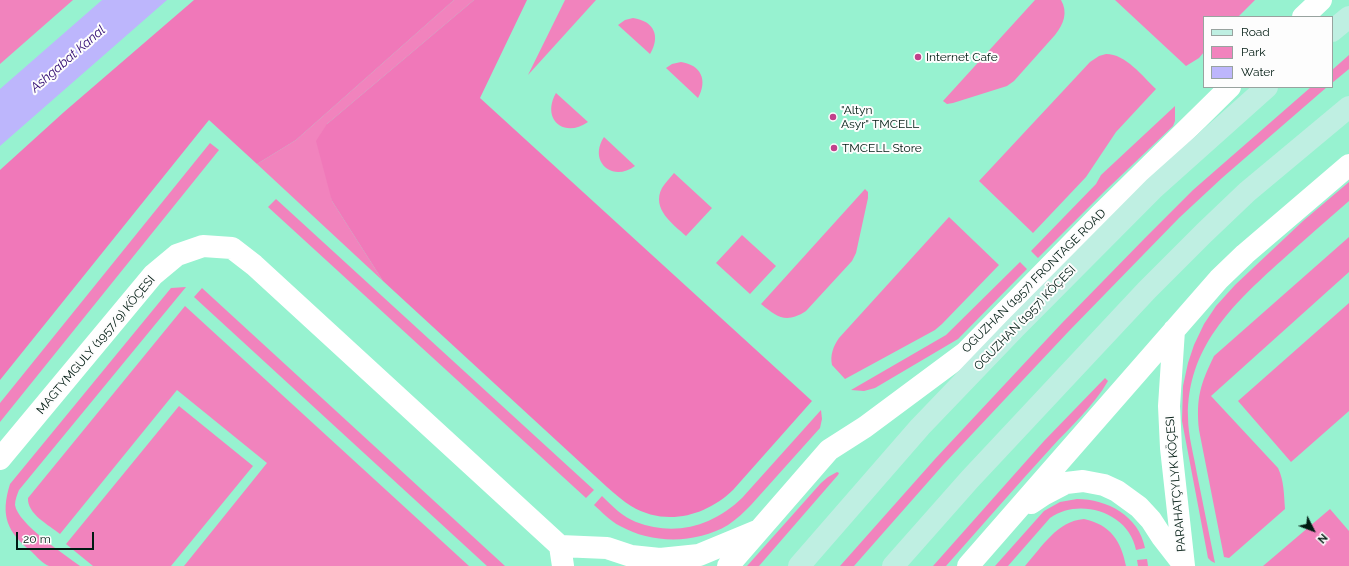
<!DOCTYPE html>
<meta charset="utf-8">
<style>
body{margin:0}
#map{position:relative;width:1349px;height:566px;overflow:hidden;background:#97f2d0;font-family:Raleway,sans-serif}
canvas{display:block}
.legend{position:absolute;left:1203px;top:16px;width:130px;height:72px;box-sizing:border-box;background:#fdfdfd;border:1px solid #98a39f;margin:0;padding:5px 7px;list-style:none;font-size:12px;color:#001b12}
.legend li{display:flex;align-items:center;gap:8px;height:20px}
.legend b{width:20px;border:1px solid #98a39f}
.north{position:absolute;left:1293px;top:510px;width:40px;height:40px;-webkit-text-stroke:3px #fdfdfd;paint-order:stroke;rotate:132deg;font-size:11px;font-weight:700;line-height:16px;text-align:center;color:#001b12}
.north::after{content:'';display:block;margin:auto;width:14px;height:18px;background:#001b12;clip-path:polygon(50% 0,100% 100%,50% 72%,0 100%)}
.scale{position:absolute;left:16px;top:532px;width:78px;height:18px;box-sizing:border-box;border:2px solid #001b12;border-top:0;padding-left:5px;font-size:12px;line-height:14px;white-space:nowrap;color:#001b12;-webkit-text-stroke:3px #fdfdfd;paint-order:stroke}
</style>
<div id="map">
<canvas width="1349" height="566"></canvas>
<ul class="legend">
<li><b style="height:5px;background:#bfefe2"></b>Road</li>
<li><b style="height:11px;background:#f183bd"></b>Park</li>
<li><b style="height:11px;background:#bdb6fc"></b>Water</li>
</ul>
<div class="north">N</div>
<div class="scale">20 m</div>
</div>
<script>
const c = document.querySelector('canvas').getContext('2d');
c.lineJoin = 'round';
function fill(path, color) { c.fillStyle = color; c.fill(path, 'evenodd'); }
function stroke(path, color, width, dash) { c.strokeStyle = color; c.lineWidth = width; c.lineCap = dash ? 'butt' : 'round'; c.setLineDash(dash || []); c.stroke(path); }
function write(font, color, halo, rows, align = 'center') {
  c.font = font + ' Raleway,sans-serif'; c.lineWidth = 4; c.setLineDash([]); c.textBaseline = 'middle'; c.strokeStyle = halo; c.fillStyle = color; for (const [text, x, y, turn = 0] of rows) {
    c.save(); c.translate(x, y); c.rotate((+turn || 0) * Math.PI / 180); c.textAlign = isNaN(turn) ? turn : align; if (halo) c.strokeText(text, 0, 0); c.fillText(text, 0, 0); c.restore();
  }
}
fill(new Path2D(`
 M0,0h73l-73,64z
 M454,0h20l-147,124 5,77 51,80 -126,-117 39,-24z
 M565,0h31l-68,75z
 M1035,0h26c7,12 3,24 -6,35l-41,46 -7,5 -54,17 -6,1 -4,-3z
 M1115,0h140l-17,17h-34v35l-5,6 -13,8z
 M633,18c21,3 28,18 17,36l-32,-29 7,-5z
 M1106,54c20,0 36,22 50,35l-40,43 -30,45 -53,56 -54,-52 111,-119 9,-6z
 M1349,55v14l-17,14v-13z
 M681,62c20,3 27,18 17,36l-32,-30 6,-4z
 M1311,87h16l-105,91 -43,40 -110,113 -126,134 -89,101h-14l95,-107 127,-136 83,-85 48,-48z
 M556,93l32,29c-24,17 -47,-3 -32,-29z
 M1175,106v15l-2,5 -67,64 -68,68 -7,-7 65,-67 5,-9z
 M604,137l31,29c-23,17 -47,-5 -31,-29z
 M210,143l9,7 -219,272v-19z
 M674,173l38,35 -26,28c-13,-12 -35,-27 -24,-48 3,-5 8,-10 12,-15z
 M1349,182v19c-23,20 -46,40 -68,60 -49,44 -94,87 -93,156 0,19 6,38 9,57 6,30 12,59 18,89l-4,-2 -3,-3 -26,-137 1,-35 5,-23 6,-18 10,-21 12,-18 19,-21 68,-64z
 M865,189l3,3v6l-12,55 -4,8 -46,50c-20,13 -29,6 -45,-7z
 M276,199l318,291 -8,8 -318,-291z
 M949,217l50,48 -57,59 -7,6 -90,49 -13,-14c-2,-10 1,-18 7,-27z
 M742,235l34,31 -26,28 -34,-31z
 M1349,237v35l-138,124 67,72c6,12 6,27 7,41l-56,49 -5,-1 -25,-127c-3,-32 1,-45 15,-74z
 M1020,262l7,7 -69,70 -83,49 -11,3 -13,-1 95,-55z
 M186,287l-167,203c-2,5 -4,10 -4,15 3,19 49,49 65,61 -7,0 -26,0 -31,0 -6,-2 -13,-10 -17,-14 -25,-20 -32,-36 -22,-68l161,-196z
 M202,288l303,278h-18l-293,-269z
 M1349,303v108l-58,51 -53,-61z
 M185,306l284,260h-285l83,-103 -90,-73 -117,144c-11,-9 -33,-20 -32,-36z
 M1105,378l3,3c-15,26 -37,45 -57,67 -36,39 -70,79 -105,118h-13l111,-125z
 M179,406l74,60 -82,100h-78l-27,-22z
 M821,410l1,9 -2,9 -69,77c-7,7 -14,14 -23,20 -32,19 -76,19 -108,1 -10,-5 -18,-14 -26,-21l8,-9c10,10 21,21 34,26 39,15 77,4 106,-24z
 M837,472l2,1 -1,2 -79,91h-12l74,-83 7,-6z
 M1077,499c30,0 62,17 68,49l-9,2c-7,-38 -57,-53 -86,-32l-42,48h-13l49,-55 16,-9z
 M1330,509l19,22v35h-86z
 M1084,519c27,6 37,22 42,47h-101c17,-19 32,-45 59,-47z
 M1147,559l1,7h-10l-1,-6z`), '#f183bd');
fill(new Path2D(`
 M194,0h260l-158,140 -39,24 -48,-44 -209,260v-210l64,-58z
 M474,0h53l-47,98 332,303 -79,89c-27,26 -67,37 -102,16 -8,-5 -16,-12 -24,-19l-224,-206 -51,-80 -16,-60 11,-17z`), '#f078b9');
fill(new Path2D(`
 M102,0h65l-167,146v-57z`), '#bdb6fc');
stroke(new Path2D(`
 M1303,17l18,-17
 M1174,330l-5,76 2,42 13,118
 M0,459l153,-184 24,-20 26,-9 29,2 22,17 306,281 3,20
 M1031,503l12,-8 23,-12 17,-2 21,4 13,6 22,16 12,13 11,17 21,27
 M560,546l47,2 24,8 29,3 39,-4 58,-24
 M728,566l101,-116 36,-23 101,-75 133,-136 131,-129
 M968,566l251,-287 26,-25 104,-89`), '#fff', 22);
stroke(new Path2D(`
 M1332,31l17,-14
 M799,566l121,-139 95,-99 139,-140 113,-101
 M893,566l77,-87 177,-189 57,-57 43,-41 102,-85`), '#bfefe2', 22);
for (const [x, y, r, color] of [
 [918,57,4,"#c1418b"],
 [833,117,4,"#c1418b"],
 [834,148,4,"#c1418b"]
]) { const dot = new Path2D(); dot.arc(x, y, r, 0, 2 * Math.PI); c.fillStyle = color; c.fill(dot); stroke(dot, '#fdfdfd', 1.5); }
write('12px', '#001b12', '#fdfdfd', [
 ["Internet Cafe",926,57],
 ["\"Altyn",841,110],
 ["Asyr\" TMCELL",841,124],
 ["TMCELL Store",842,148]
], 'left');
write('12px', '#001b12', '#fdfdfd', [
 ["OGUZHAN (1957) FRONTAGE ROAD",1034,281,-45],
 ["OGUZHAN (1957) KÖÇESI",1025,318,-46],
 ["MAGTYMGULY (1957/9) KÖÇESI",96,345,-50],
 ["PARAHATÇYLYK KÖÇESI",1176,484,-95]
]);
write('italic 13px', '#2e0870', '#fdfdfd', [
 ["Ashgabat Kanal",68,59,-41]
]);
</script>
